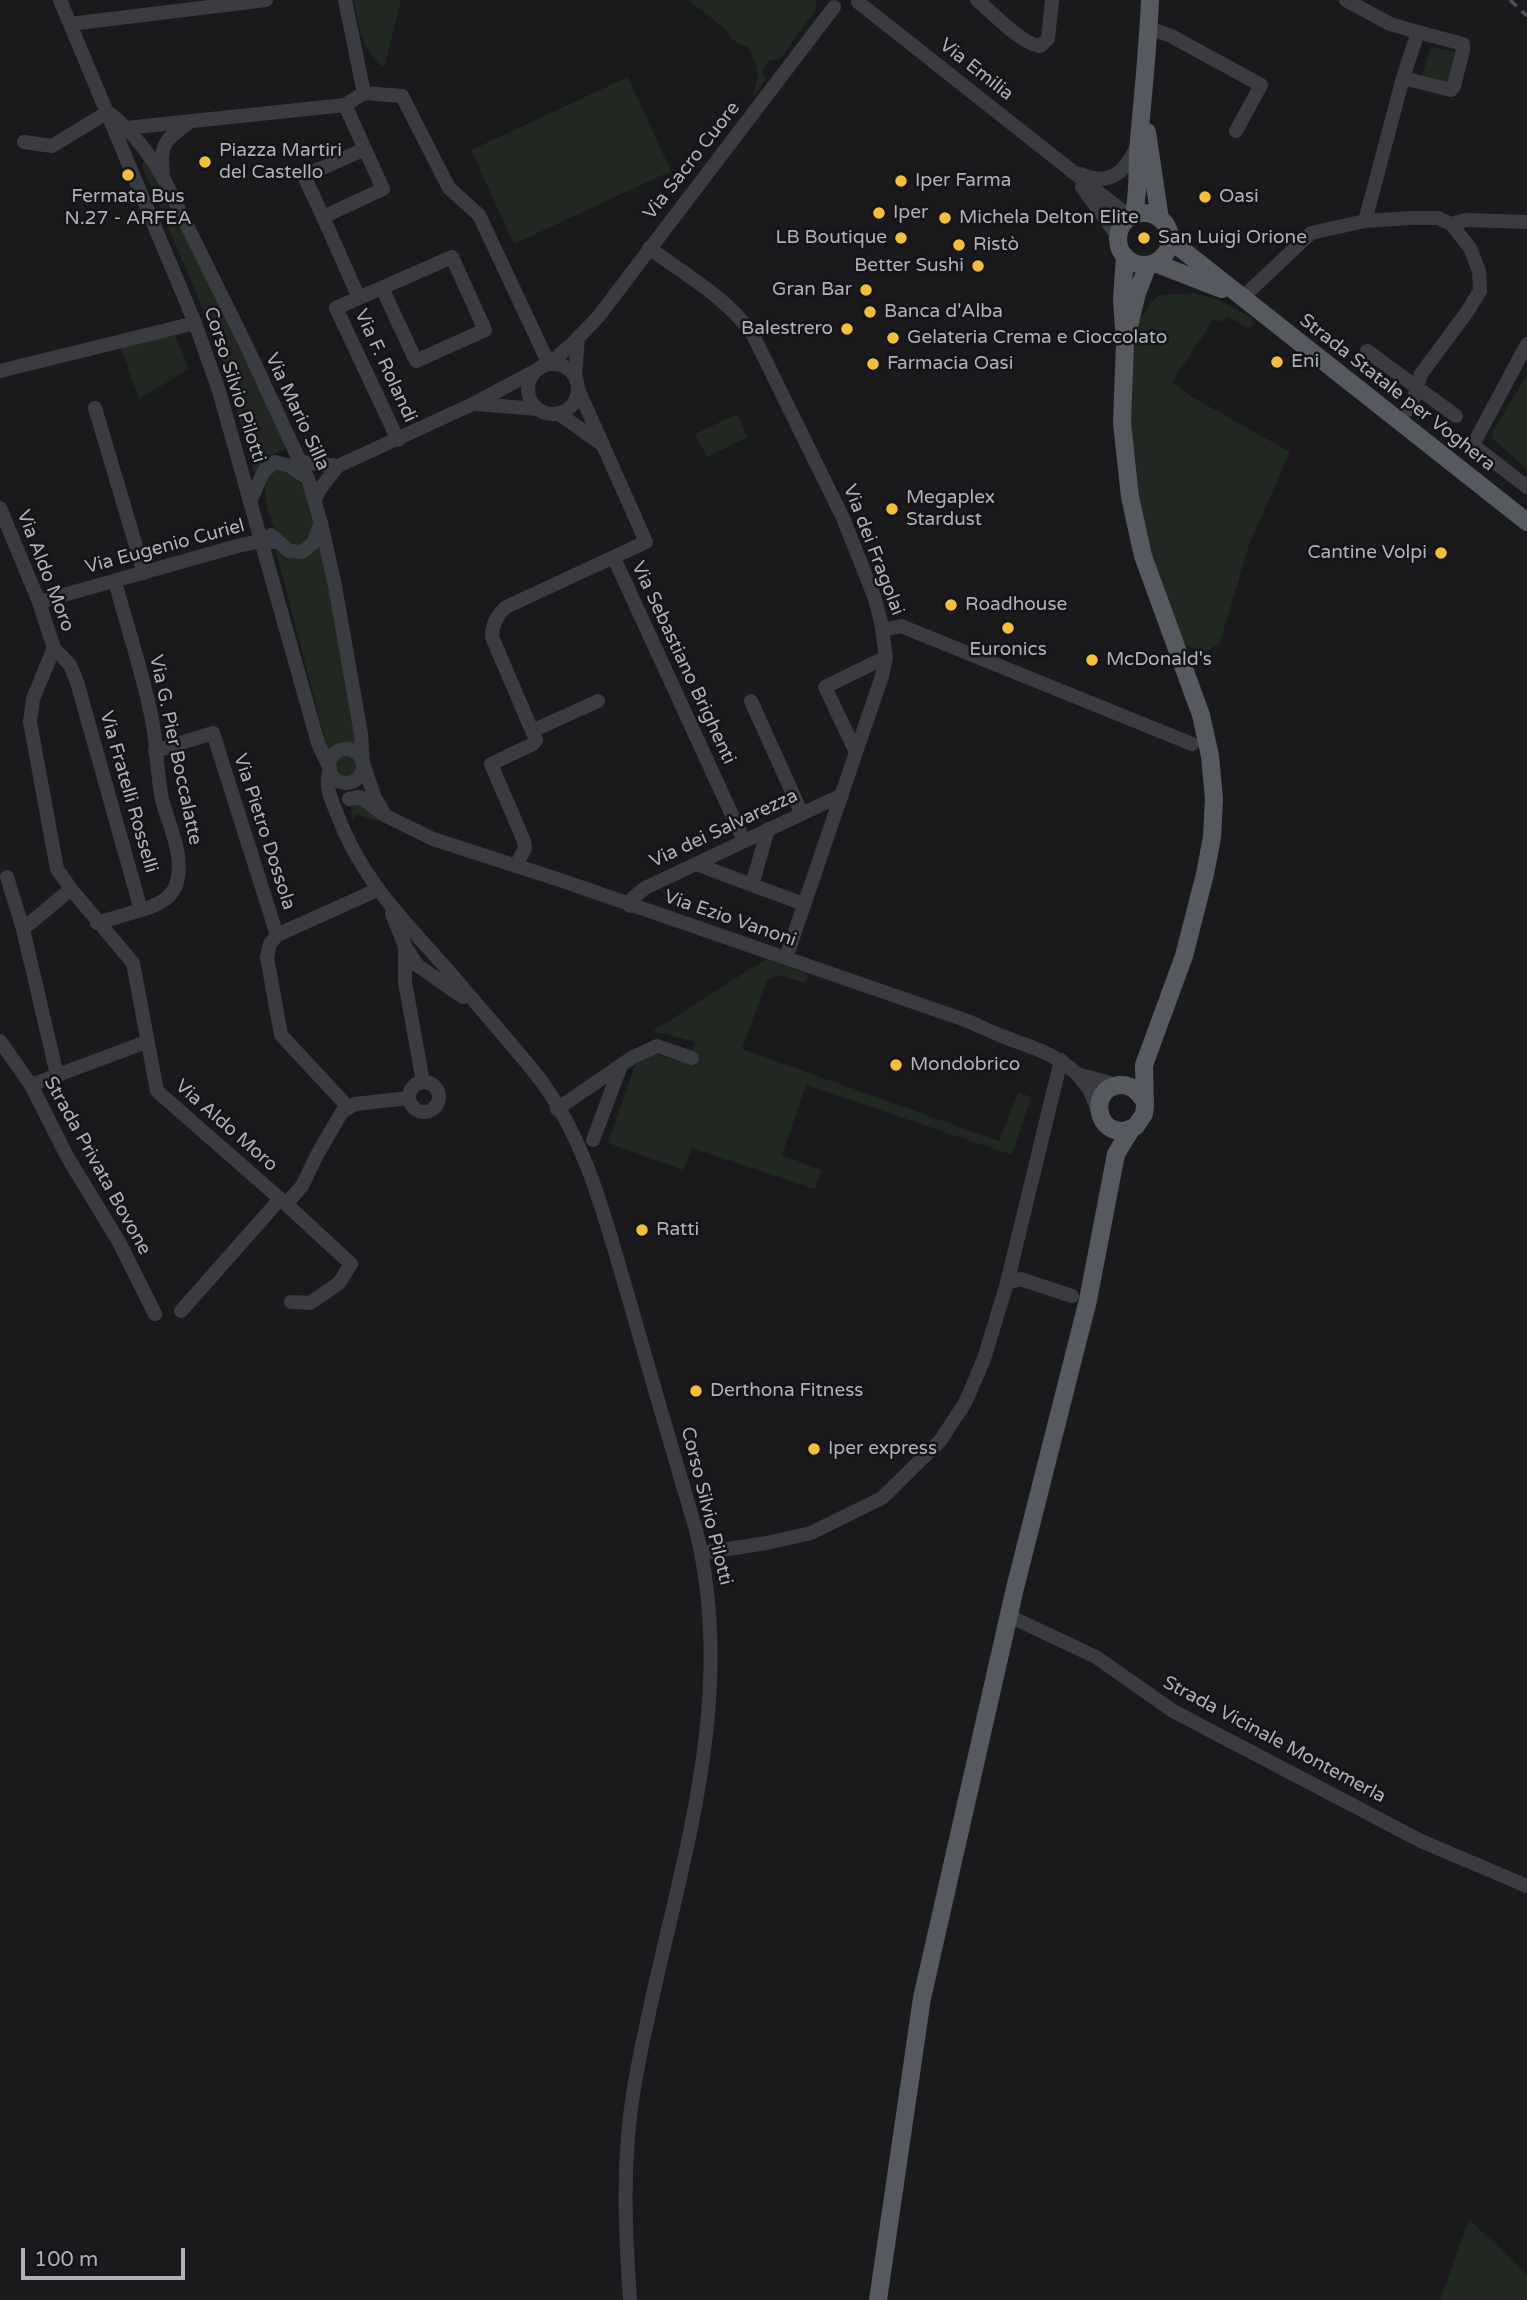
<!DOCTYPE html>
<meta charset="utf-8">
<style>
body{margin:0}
#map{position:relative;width:1527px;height:2300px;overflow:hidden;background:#1a1a1d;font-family:"Varela Round",sans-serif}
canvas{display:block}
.scale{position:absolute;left:21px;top:2248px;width:164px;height:32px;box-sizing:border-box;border:4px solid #adb1bc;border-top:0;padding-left:9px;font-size:21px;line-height:24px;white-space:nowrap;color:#adb1bc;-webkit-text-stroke:5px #151518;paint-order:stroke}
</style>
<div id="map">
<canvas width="1527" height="2300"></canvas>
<div class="scale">100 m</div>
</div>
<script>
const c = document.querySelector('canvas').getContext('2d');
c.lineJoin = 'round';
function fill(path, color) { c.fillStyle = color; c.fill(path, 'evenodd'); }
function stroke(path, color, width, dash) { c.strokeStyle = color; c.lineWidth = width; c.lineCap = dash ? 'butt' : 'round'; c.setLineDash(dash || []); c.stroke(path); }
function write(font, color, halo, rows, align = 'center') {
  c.font = font + ' "Varela Round",sans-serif'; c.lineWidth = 5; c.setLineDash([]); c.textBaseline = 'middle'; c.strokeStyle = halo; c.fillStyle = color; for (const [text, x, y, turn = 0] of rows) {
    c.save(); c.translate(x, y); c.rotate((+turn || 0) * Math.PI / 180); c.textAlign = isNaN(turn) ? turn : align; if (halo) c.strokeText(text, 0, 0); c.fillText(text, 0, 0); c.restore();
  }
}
fill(new Path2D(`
 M354,0h47l-17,67c-23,-16 -25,-41 -30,-67z
 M688,0h129l-2,11 -35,48 -10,1 -9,12 5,6 -11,17 -2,-1c8,-22 5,-27 -5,-47 -10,-2 -17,-7 -21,-17z
 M1431,47l28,6 -7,32 -30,-9z
 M628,77l43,94 -157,73 -43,-94z
 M146,155l140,289 -1,5c-17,6 -23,12 -29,29l-40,-139 -74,-173z
 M1195,293l26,8 31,17 1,4 -1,4 -5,2 -20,-12 -5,6 -8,-3 -42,63 20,15 98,55 -41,93 -29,97c-12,12 -26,10 -38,0l-38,-108 -14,-99 2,-83 6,-30 17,-23 5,-4z
 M174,332l15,37 -50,30 -18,-51z
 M1527,374v95l-35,-31 1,-6z
 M737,414l11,23 -41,20 -12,-23z
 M282,469l14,9 10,13 9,31 -2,9 -9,15 -13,-1c-6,-5 -12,-10 -16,-17 -9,-15 -19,-56 7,-59z
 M322,543l37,205c-13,-3 -22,-5 -30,7l-54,-208c15,15 35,14 47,-4z
 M336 767a12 12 0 1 1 24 0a12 12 0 1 1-24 0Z
 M355,801l26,19 -1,2 -24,-8 -4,8 -1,-18z
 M766,959l42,15 -3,9 -27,-8 -11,6 -25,68 257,92 19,-49 13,5 -19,58 -206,-70 -24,70 39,15 -6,19 -123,-41 -9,22 -75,-27 27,-78 19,-11 42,12 2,-12 -6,-2 3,-10 -42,-11z
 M1469,2219l58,55v26h-87z`), '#202821');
stroke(new Path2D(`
 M60,0l135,323 24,68 99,352 12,26c-6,16 1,30 7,45 26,69 69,108 116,162 27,32 55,64 82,97 53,66 72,154 96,233 21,75 43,149 65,224 47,190 -31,373 -62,558 -12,71 -9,141 -4,212
 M345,0l19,93 38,3 47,92 30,27 70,149 23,-20 26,-27 236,-310
 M977,0c16,13 44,44 63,46l8,-7 4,-39
 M1346,0l44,24 28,8 -15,46 -38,143
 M858,2l272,215
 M70,24l196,-24
 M1149,28l22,8 90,49 -25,46
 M1403,78l48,12 3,-4 9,-36v-6l-45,-12
 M345,105l38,84 -60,28 -19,-41 61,-27
 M112,115c22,19 39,40 53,66l82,166 61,132 13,44 14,63 26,148 2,29 12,35 9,15
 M126,128l219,-23 19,-12
 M24,142l28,4 56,-34
 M163,172c-4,-27 3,-33 24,-48
 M1080,174c30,13 45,-2 57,-28
 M1082,187l36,50
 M323,217l36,81
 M1451,224l15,-4 61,2
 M649,248c33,24 81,52 104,87l90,183 31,78 7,26 5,35 -4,19 -96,282
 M382,288l34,73 69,-31 -33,-73c-39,17 -77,34 -116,51l62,132
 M1242,298l69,-65 54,-12 44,-3h29l13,6 19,24 9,23 1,20 -13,21 -46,62 -8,27 -14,20
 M1527,344l-54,101 54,42
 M1367,351l89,65
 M528 389a25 25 0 1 1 50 0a25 25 0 1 1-50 0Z
 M0,371l195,-48
 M575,376l3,-39
 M476,404l62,5
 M95,408l49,165
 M558,413l42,30
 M300,462l38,4
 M251,499l13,-28 11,-9 15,4 17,12
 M315,499l5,-10 18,-23 137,-63 62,-33
 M0,508l39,94 15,46 -21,51 -3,23 27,147 14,20 62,74 24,128 129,113 65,60 -12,19 -29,20 -19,-1
 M271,535l18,16 13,1 11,-9 8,-20
 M614,558l130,283
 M115,581c12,46 30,98 38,144 4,25 4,50 9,74 7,28 22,54 15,83 -4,16 -21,24 -36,28
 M39,602l202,-57 21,-4 16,1
 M882,630l19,-4 291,118
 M54,648l16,17 7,17 64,228 -44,13
 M751,701l51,113
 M532,731l66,-30
 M329 766a17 17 0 1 1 34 0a17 17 0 1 1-34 0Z
 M155,751l58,-18 64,202 100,-45
 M856,752l-31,-65 61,-30
 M349,799l11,-2 26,19 47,23 127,41 405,140c13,5 24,11 37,16 29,12 50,15 75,38
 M696,864l56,21 16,-56
 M516,866l9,-18 -1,-7 -33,-77 42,-20 3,-4 -44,-103c0,-13 5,-22 14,-30l140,-65 -68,-153
 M7,877l16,52
 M752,885l52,19
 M630,906l3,-8 12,-10 197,-93
 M392,914l13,32 12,19 46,32
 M277,935l-7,9 -3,13 14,78 67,72
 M405,948v34l18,100
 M0,1041l31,44 37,73 51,84 36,72
 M57,1075l-34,-146 48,-40
 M409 1097a15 15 0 1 1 30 0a15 15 0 1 1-30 0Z
 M31,1085l115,-43
 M557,1109l76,-52 24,-11 35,12
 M1099,1112l-10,-23 -12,-15 40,11
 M593,1140l27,-72
 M286,1204l16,-18 16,-33 24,-41 13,-8 54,-6
 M1007,1283l54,-223
 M181,1311l99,-112
 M702,1553l65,-10 44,-10 71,-35 58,-57 25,-38 19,-44 23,-76 13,-4 52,17
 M1009,1616l87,41 77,54 248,130 106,45`), '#3b3c42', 14);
stroke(new Path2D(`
 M1147,132l13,87
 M1118 239a26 26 0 1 1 52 0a26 26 0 1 1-52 0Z
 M1133,216c7,-25 3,-51 6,-76 4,-46 9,-93 11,-140
 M1170,240l357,282
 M1125,257l-3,42 3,44 -3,80 8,74 13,59 58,159 9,41 4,43 -2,38 -7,37 -21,82 -40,109 1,41 -1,8 -8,12c-36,22 -53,-37 -16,-41 10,-1 17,5 23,14
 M1155,263l67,26
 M1129,326l8,-33 11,-28
 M878,2300l44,-302 93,-410 73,-288 28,-146 16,-26`), '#575961', 18);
stroke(new Path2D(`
 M1510,0l17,16`), '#4e5057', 3.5, [9, 7]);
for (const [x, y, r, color] of [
 [205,162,7,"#f5bf3a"],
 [128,175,7,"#f5bf3a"],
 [901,181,7,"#f5bf3a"],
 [1205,197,7,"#f5bf3a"],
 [879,213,7,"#f5bf3a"],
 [945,218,7,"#f5bf3a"],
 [901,238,7,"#f5bf3a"],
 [1144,238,7,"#f5bf3a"],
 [959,245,7,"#f5bf3a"],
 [978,266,7,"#f5bf3a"],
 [866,290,7,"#f5bf3a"],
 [870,312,7,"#f5bf3a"],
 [847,329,7,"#f5bf3a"],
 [893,338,7,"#f5bf3a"],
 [1277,362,7,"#f5bf3a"],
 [873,364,7,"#f5bf3a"],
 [892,509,7,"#f5bf3a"],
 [1441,553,7,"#f5bf3a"],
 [951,605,7,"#f5bf3a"],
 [1008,628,7,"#f5bf3a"],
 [1092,660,7,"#f5bf3a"],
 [896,1065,7,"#f5bf3a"],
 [642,1230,7,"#f5bf3a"],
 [696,1391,7,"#f5bf3a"],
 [814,1449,7,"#f5bf3a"]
]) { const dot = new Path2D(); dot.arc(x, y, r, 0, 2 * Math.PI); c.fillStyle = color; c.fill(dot); stroke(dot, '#151518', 2.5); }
write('19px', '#adb1bc', '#151518', [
 ["Via Emilia",976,70,38],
 ["Via Sacro Cuore",692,161,-52],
 ["Via F. Rolandi",385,366,65],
 ["Corso Silvio Pilotti",234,385,72],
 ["Strada Statale per Voghera",1397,393,38],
 ["Via Mario Silla",297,412,65],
 ["Via Eugenio Curiel",165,547,-15],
 ["Via dei Fragolai",873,550,69],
 ["Via Aldo Moro",45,571,69],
 ["Via Sebastiano Brighenti",683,663,65],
 ["Via G. Pier Boccalatte",175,750,78],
 ["Via Fratelli Rosselli",128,792,74],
 ["Via dei Salvarezza",724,829,-25],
 ["Via Pietro Dossola",264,832,72],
 ["Via Ezio Vanoni",730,919,19],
 ["Via Aldo Moro",226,1126,41],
 ["Strada Privata Bovone",97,1166,61],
 ["Corso Silvio Pilotti",706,1506,76],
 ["Strada Vicinale Montemerla",1274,1740,28]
]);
write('19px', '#adb1bc', '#151518', [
 ["Piazza Martiri",219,151],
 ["del Castello",219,173],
 ["Iper Farma",915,181],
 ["Fermata Bus",128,197,"center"],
 ["N.27 - ARFEA",128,219,"center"],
 ["Oasi",1219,197],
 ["Iper",893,213],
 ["Michela Delton Elite",959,218],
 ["LB Boutique",887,238,"right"],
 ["San Luigi Orione",1158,238],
 ["Ristò",973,245],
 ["Better Sushi",964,266,"right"],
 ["Gran Bar",852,290,"right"],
 ["Banca d'Alba",884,312],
 ["Balestrero",833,329,"right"],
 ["Gelateria Crema e Cioccolato",907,338],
 ["Eni",1291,362],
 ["Farmacia Oasi",887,364],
 ["Megaplex",906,498],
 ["Stardust",906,520],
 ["Cantine Volpi",1427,553,"right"],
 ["Roadhouse",965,605],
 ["Euronics",1008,650,"center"],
 ["McDonald's",1106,660],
 ["Mondobrico",910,1065],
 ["Ratti",656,1230],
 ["Derthona Fitness",710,1391],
 ["Iper express",828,1449]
], 'left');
</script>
